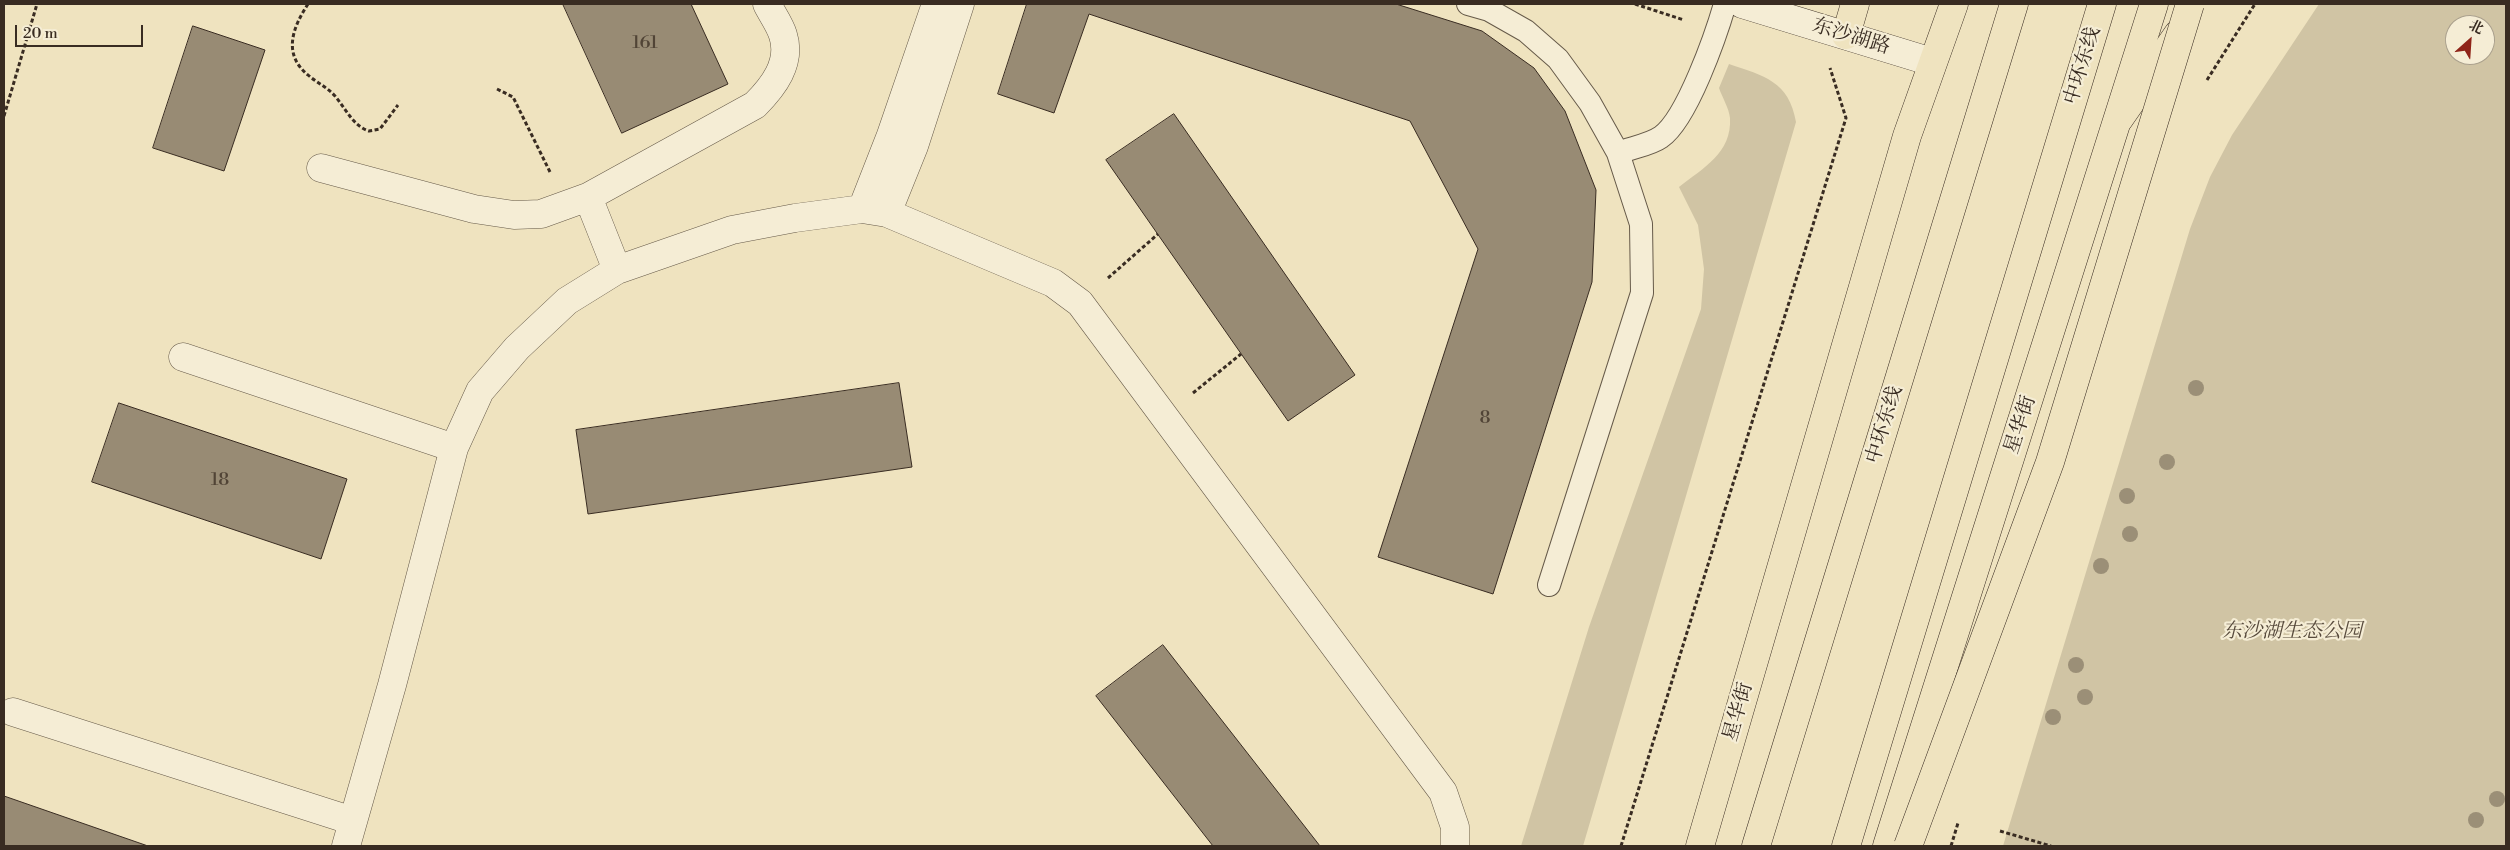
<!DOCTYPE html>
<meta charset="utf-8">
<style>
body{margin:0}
#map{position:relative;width:2510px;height:850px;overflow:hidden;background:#efe3bf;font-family:"Libre Bodoni","Noto Serif SC",serif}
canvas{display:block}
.frame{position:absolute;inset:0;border:5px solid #392c22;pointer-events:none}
.north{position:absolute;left:2445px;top:15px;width:50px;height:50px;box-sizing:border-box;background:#f5edd5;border:1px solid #aaa08d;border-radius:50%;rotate:26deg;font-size:14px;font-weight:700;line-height:20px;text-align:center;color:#392c22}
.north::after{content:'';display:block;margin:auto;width:18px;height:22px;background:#8f2418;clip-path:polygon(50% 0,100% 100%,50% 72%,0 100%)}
.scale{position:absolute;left:15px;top:25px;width:128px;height:22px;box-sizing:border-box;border:2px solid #392c22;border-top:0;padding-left:6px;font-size:15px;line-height:18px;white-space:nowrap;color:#392c22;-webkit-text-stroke:4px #f5edd5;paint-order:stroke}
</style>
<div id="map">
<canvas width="2510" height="850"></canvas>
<div class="frame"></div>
<div class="north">北</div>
<div class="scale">20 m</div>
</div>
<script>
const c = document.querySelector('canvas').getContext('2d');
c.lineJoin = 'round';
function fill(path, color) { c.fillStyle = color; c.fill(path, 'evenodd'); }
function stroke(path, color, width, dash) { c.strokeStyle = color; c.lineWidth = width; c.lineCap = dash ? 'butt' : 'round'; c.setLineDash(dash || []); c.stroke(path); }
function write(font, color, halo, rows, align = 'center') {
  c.font = font + ' "Libre Bodoni","Noto Serif SC",serif'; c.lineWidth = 4.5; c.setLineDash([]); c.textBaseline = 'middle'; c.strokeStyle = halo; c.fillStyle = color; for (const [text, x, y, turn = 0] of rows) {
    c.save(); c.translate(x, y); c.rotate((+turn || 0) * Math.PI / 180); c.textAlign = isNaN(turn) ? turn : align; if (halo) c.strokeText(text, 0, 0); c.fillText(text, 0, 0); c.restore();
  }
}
fill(new Path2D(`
 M2319,4h187v842h-503l187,-617 20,-52 22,-42zM2455,25h30v30h-30z
 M1729,64c35,12 60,17 67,58l-213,724h-62l68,-219 112,-318 3,-40 -6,-44 -19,-38c24,-19 53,-34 51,-69 -1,-10 -8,-21 -11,-30z`), '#d0c4a4');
const building = new Path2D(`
 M563,4h128l37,80 -106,49z
 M1027,4h369l86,27 52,37 31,43 31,79 -4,92 -99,312 -115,-37 100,-308 -68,-128 -321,-107 -35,99 -56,-19z
 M193,26l72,24 -41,121 -71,-23z
 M1174,114l181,261 -67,46 -182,-261z
 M899,383l13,84 -324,47 -12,-84z
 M119,403l228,76 -26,80 -229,-77z
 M1163,645l157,201h-107l-117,-150z
 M4,796l144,50h-144z`);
fill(building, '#988b74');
stroke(building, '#392c22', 1);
const lane = new Path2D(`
 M1468,4l21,6 37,21 32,28 32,44 28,50 23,71 1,69 -93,292
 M1618,153c12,-5 32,-8 43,-16 26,-18 55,-102 64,-133`);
const street = new Path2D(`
 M321,168l153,41 40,6 27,-1 47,-17 167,-92c18,-18 37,-42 28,-70 -3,-10 -11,-21 -16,-31
 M588,197l29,73
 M862,209l29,-74 45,-131
 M887,213l27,-67 46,-142
 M183,357l271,91
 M13,712l340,109
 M346,846l46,-161 62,-237 26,-57 37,-43 50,-47 50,-31 115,-40 63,-12 67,-9 25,4 166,70 27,20 363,489 12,35v19`);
const secondary = new Path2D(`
 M1742,4l190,58`);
const primary = new Path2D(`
 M1846,35l9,-31
 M1700,846l207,-710 47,-132
 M1887,846l267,-842`);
const highway = new Path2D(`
 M2119,119l59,-85
 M1756,846l258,-842
 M1846,846l256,-842`);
stroke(lane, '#665a49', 24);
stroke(street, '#665a49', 29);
stroke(secondary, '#392c22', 29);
stroke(primary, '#392c22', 29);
stroke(highway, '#392c22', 29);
stroke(new Path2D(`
 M308,4c-15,23 -26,50 0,71 9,8 19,12 27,21 11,13 18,30 34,35l11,-2 18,-24
 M1635,4l49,16
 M2207,80l48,-76
 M497,89l16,8 37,75
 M4,116l33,-112
 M1108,278l50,-44
 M1193,393l48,-39
 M2000,831l51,15
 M1621,846l225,-728 -16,-50
 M1951,846l7,-23`), '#392c22', 3, [4, 2.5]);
stroke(lane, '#f5edd5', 22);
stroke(street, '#f5edd5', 28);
stroke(secondary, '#f5edd5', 28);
stroke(primary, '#efe3bf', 28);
stroke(highway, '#efe3bf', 28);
const highwayBridge = new Path2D(`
 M1908,846l142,-384 140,-458`);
stroke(highwayBridge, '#392c22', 29, []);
stroke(highwayBridge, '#efe3bf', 28);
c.fillStyle = '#9b8f77';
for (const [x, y] of [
 [2196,388],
 [2167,462],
 [2127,496],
 [2130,534],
 [2101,566],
 [2076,665],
 [2085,697],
 [2053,717],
 [2497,799],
 [2476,820]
]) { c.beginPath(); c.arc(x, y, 8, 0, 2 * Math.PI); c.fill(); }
write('18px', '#514436', null, [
 ["161",645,44],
 ["8",1485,419],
 ["18",220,481]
]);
write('20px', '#392c22', '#f5edd5', [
 ["东沙湖路",1851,37,17],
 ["中环东线",2083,66,-73],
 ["中环东线",1885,425,-73],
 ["星华街",2021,425,-72],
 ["星华街",1739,712,-74]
]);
write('italic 20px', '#574a3c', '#f5edd5', [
 ["东沙湖生态公园",2292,632]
]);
</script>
